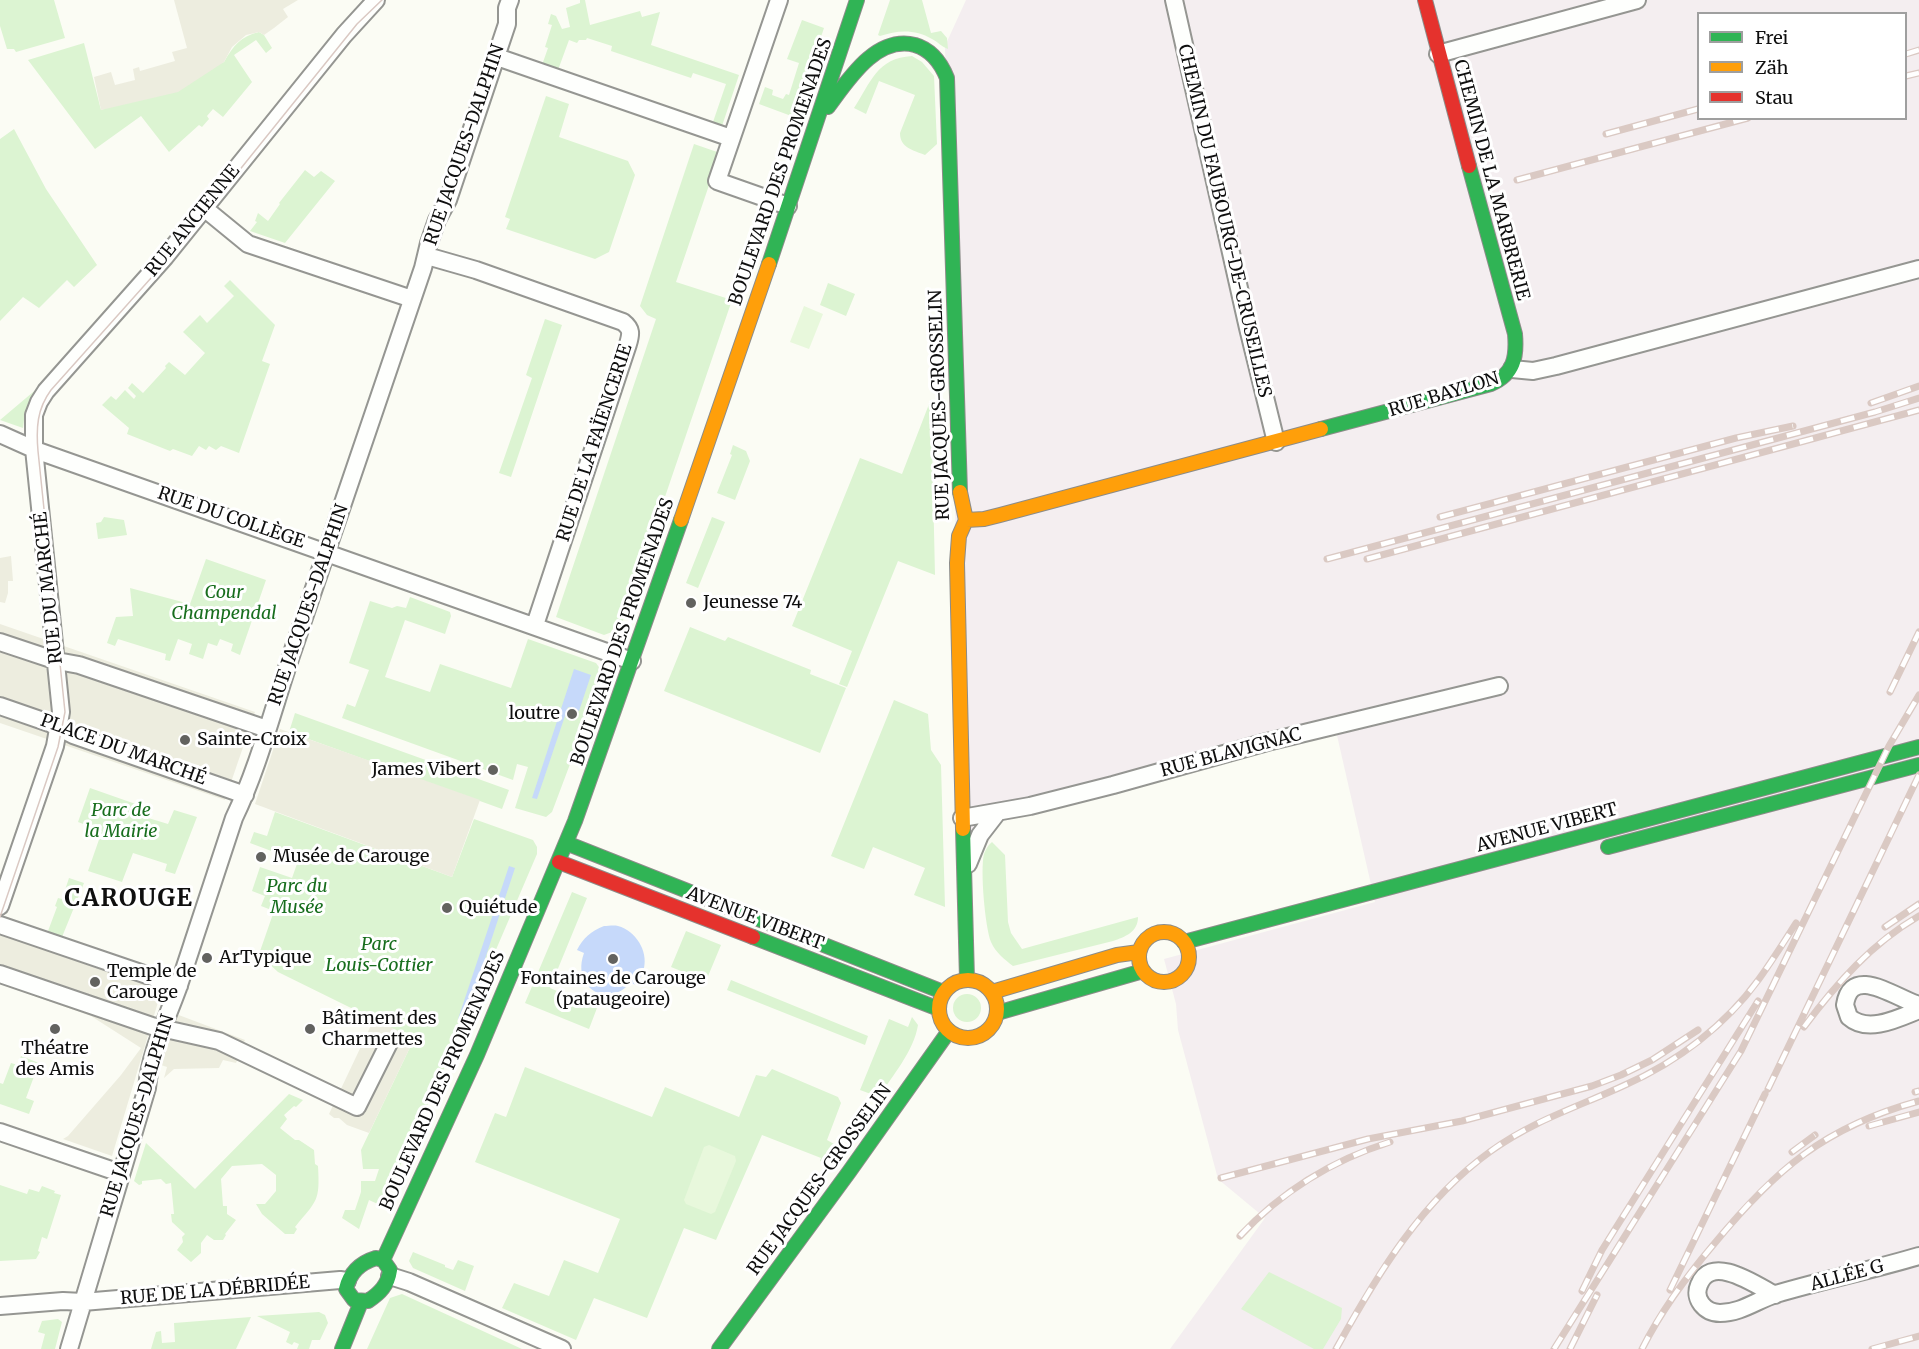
<!DOCTYPE html>
<meta charset="utf-8">
<style>
body{margin:0}
#map{position:relative;width:1919px;height:1349px;overflow:hidden;background:#fbfcf4;font-family:Merriweather,serif}
canvas{display:block}
.legend{position:absolute;left:1697px;top:12px;width:210px;height:108px;box-sizing:border-box;background:#fff;border:2px solid #9f9f9f;margin:0;padding:8px 10px;list-style:none;font-size:18px;color:#0f0f0f}
.legend li{display:flex;align-items:center;gap:12px;height:30px}
.legend b{width:30px;border:2px solid #9f9f9f}
</style>
<div id="map">
<canvas width="1919" height="1349"></canvas>
<ul class="legend">
<li><b style="height:8px;background:#30b455"></b>Frei</li>
<li><b style="height:8px;background:#ff9f0a"></b>Zäh</li>
<li><b style="height:8px;background:#e5322d"></b>Stau</li>
</ul>
</div>
<script>
const c = document.querySelector('canvas').getContext('2d');
c.lineJoin = 'round';
function fill(path, color) { c.fillStyle = color; c.fill(path, 'evenodd'); }
function stroke(path, color, width, dash) { c.strokeStyle = color; c.lineWidth = width; c.lineCap = dash ? 'butt' : 'round'; c.setLineDash(dash || []); c.stroke(path); }
function write(font, color, halo, rows, align = 'center') {
  c.font = font + ' Merriweather,serif'; c.lineWidth = 6; c.setLineDash([]); c.textBaseline = 'middle'; c.strokeStyle = halo; c.fillStyle = color; for (const [text, x, y, turn = 0] of rows) {
    c.save(); c.translate(x, y); c.rotate((+turn || 0) * Math.PI / 180); c.textAlign = isNaN(turn) ? turn : align; if (halo) c.strokeText(text, 0, 0); c.fillText(text, 0, 0); c.restore();
  }
}
fill(new Path2D(`
 M966,0h953v1349h-749l95,-131 -47,-39 -40,-149 -2,-26 -12,-45 211,-57 -39,-171 -374,101 -17,-786zM1698,14h208v104h-208z`), '#f4eef0');
fill(new Path2D(`
 M0,0h54l11,38 -49,14 -2,-3h-7l-7,-23z
 M580,0h5l5,25 50,-14 2,6 18,-5 -9,33 88,30 -17,51 -9,-4 13,-38 -33,-11 -2,5 -80,-27 1,-5 -25,-8 -1,2h-7l-2,3 -8,-3 -11,30 -16,-5 6,-17 -3,-1 7,-22 -4,-1 3,-10 5,2 6,13 8,-2 -4,-19 14,-5z
 M890,0h32l9,33 10,-2 6,7 1,11c-6,-2 -10,-7 -16,-10 -17,-10 -34,-9 -52,-3l-2,-1z
 M802,20l22,8 -30,89 -35,-13 6,-17 8,3 -1,5 11,4 3,-5 3,1 10,-32 -12,-4z
 M259,32l5,3 8,13 -6,5 -10,-13 -22,15 18,27 -29,35 -10,-8 -6,7 2,3 -7,8 -3,-2 -30,27 -28,-36 -46,33 -67,-89 56,-17 17,67 123,-48c9,-16 17,-26 35,-30z
 M912,56l10,6 12,14 3,68 -12,11c-12,-5 -25,-7 -25,-22l15,-38 -36,-14 -13,33 -12,-6c17,-26 23,-50 58,-52z
 M546,96l23,8 -10,33 69,24 7,14 -26,77 -14,7 -89,-30 4,-10 -5,-2z
 M14,129l32,60 51,76 -23,22 -7,-7 -28,28 -16,-11 -23,24v-182z
 M694,144l26,9 -44,129 56,18 -112,329 -16,6 -48,-18 100,-298 -9,-4 -7,-9z
 M305,170l9,7 7,-6 14,10 -50,62 -35,-12 7,-9 -2,-1 3,-8 10,8 12,-17 -1,-1z
 M230,280l45,45 -13,36 8,3 -31,89 -18,-7 -5,4 -7,-4 -3,4 -7,-4 -7,10 -19,-7 -3,2 -43,-17 2,-6 -27,-23 9,-9 5,4 9,-10 9,9 2,-3 -8,-8 4,-5 11,10 23,-25 -1,-2 4,-4 16,13 20,-22 -22,-21 17,-17 7,8 27,-27 -10,-10z
 M828,283l27,11 -9,22 -26,-11z
 M545,319l17,6 -51,152 -12,-4 33,-95 -6,-3z
 M39,387l-14,25 -2,16 -23,-8z
 M931,399l4,176 -37,-14 -51,126 -8,-3 13,-33 -60,-25 68,-168 42,16z
 M733,445l13,6 4,10 -15,39 -18,-7 15,-38 -2,-1z
 M104,517l20,3 3,15 -29,4 -2,-16 5,-1z
 M712,517l13,5 -27,66 -12,-5z
 M206,559l60,21 -26,75 -9,-4 2,-7 -13,-5 -3,7 -9,-3 -5,16 -14,-5 3,-10 -14,-5 -8,22 -5,-1 1,-6 -48,-15 -3,7 -8,-3 9,-26 17,-1 -3,-28 60,16z
 M410,597l40,15 1,4 -6,18 -40,-14 -20,57 45,15 10,-28 71,24 17,-49 68,24 5,7 1,9 -50,133 -6,5 -31,-9 13,-41 -11,-3 -4,16 -171,-62 5,-14 8,3 14,-37 -20,-7 21,-62 22,7 5,-2 9,2z
 M690,627l35,14 3,-4 83,33 -1,4 36,14 -26,65 -156,-62z
 M894,700l34,14 3,36 10,15 4,142 -31,-12 11,-27 -52,-21 -9,22 -33,-13z
 M295,713l214,77 -7,19 -213,-77z
 M90,788l57,20 -2,9 23,7 6,-14 23,7 -22,57 -10,-3 2,-7 -34,-11 -11,29 -34,-11 14,-40 -24,-9z
 M275,812l177,65 22,-58 59,21 4,7v7l-72,168 -83,184 -13,-6 -10,29 -17,-11 3,-8h10l6,-18v-11h14l4,-12h-16l-2,-19 53,-111 -136,-67 -13,-12 -7,-3 16,-46 -13,-5 4,-10 -13,-5 8,-24 32,11 6,-17 -48,-18 4,-11 13,4z
 M992,842l13,13 3,67 3,11 11,16 116,-32c0,15 -13,20 -25,24l-100,25c-9,-7 -17,-13 -22,-24 -6,-15 -11,-73 -7,-88 2,-5 4,-9 8,-12z
 M69,878l15,5 -22,54 -14,-6 9,-24 -2,-1 3,-8 4,1z
 M572,892l15,6 -37,90 47,20 -8,21 -64,-26z
 M686,931l35,14 -15,36 -35,-14z
 M731,980l137,56 -3,9 -138,-55z
 M953 1008a14 14 0 1 1 28 0a14 14 0 1 1-28 0Z
 M912,1017l6,8c-4,26 -26,51 -39,72l-19,-7 29,-71 19,8z
 M21,1056l18,7 -13,35 8,3 -5,13 -29,-10v-21l3,1 8,-21 7,2z
 M525,1067l127,50 13,-30 74,30 17,-42 10,2 6,-8 66,28 3,6 -14,37 7,4 -6,16 -5,2 -3,-1 1,-3 -59,-23 -46,105 -32,-12 -37,90 -53,-20 -18,42 -74,-32 12,-25 35,13 15,-36 34,13 22,-54 -145,-57 20,-49 11,4z
 M289,1094l14,6 -7,7 -2,-1 -10,9 3,4 -7,9 15,12h4l15,10 1,14 3,2c2,36 -1,34 -23,61l2,2 -3,5h-9l-23,-20 -6,-10h9l11,-13v-16l-14,-11 -30,2 -11,13 2,27h4v8l9,6 -11,14 1,1 -3,5h-9l-7,-5 -6,8v10l-10,9 -14,-12 6,-8 -1,-5 3,-3 -13,-12 -1,-8h3l-3,-31 -5,1 -5,-5 -19,2v3l-3,1 -5,-4 12,-38 49,46z
 M0,1185l27,9 2,-5 10,3 3,-6 13,5 -1,2 7,2 -14,44 -5,-2 -4,14 2,1 -4,7 -36,2z
 M413,1252l32,13v2l8,3 5,-10 16,6 -9,25 -52,-23 -4,-7z
 M1269,1272l73,36 -1,11 -18,30h-9l-73,-40z
 M402,1294l120,55h-155l23,-51z
 M319,1312l6,3 3,8 -8,17h-8l-3,9h-12l2,-5 -5,-2 -2,3 -6,-3 4,-10 -33,-16z
 M251,1317l-15,32h-85l5,-17 5,-1 1,12 13,-1 -1,-19z
 M58,1319l4,3 -7,27h-14l4,-15 -7,-2 4,-11z`), '#dcf4d2');
fill(new Path2D(`
 M804,306l19,8 -14,35 -19,-7z
 M709,1145l26,11 1,5 -21,51 -4,2 -25,-10 -2,-4 20,-53z`), '#e8f8dc');
fill(new Path2D(`
 M174,0h124l-15,9 5,8 -14,11 -10,7 -5,-3 -13,3 -14,12 -8,15 -46,30 -77,18 -7,-33 17,-5 4,13 20,-5 -2,-11 6,-2 1,4 35,-10 -3,-9 15,-4z
 M11,556l2,25h-5v12l-3,10 -5,-1v-44z
 M0,624l255,88 -30,88 -225,-77z
 M280,729l200,71 -28,77 -197,-73z
 M0,916l167,56 -55,184 -49,-17 5,-3 53,-61 20,-27 -50,-32 -91,-32z
 M176,1014l69,26 -9,23 -13,-3 -4,8 -45,1 -10,9 3,-11 -9,-3z
 M374,1019l40,20 -45,94 -22,-8 -8,-7h-5l-5,-4z`), '#ededdf');
fill(new Path2D(`
 M574,669l17,6 -12,36 -11,-4 -31,92 -5,-1z
 M509,866l6,2 -30,91 7,3 -27,60 -7,-3z
 M604,926c4,0 10,-1 14,0 18,5 30,25 26,42 -1,6 -5,12 -7,17l-7,-2c-22,26 -59,5 -46,-30l-7,-3c6,-12 14,-19 27,-24z`), '#c6d9fa');
const street = new Path2D(`
 M779,0l-62,181 71,25
 M1174,0l74,328 28,114
 M1438,54l199,-54
 M497,57l234,81
 M204,208l44,36 164,55
 M427,256l49,14 147,52c9,7 8,12 5,22l-93,281
 M1512,369l21,2 23,-5 363,-97
 M0,434l38,17 594,210
 M0,642l57,19 22,4 188,64
 M0,706l52,18 21,11 172,60
 M962,818l68,-12 83,-21 154,-43 232,-56
 M968,864l12,-29 17,-22
 M0,906l55,-160 6,-34 -27,-263v-34l5,-13 7,-11 119,-134 179,-222 32,-35
 M0,925l179,61
 M0,974l152,52 67,15 138,66 32,-64
 M1919,1005c-22,-6 -68,-42 -74,0l4,12c19,17 50,1 70,-7
 M0,1132l120,41
 M390,1276l19,6 153,67
 M1775,1295c-19,-10 -64,-42 -76,-10 -6,14 6,28 21,28 21,0 37,-13 56,-19 47,-14 96,-24 143,-38
 M0,1306l63,-5 20,1 257,-22 7,1
 M69,1349l78,-261c3,-35 19,-67 31,-100 19,-56 37,-113 56,-170 26,-54 40,-114 60,-171 43,-126 86,-253 129,-379l6,-25 8,-23 11,-20 59,-176v-16l3,-8`);
const fast = new Path2D(`
 M828,107c20,-27 48,-72 87,-62 17,5 26,18 32,33l13,414
 M769,264l88,-264
 M1321,429l170,-45c23,-10 26,-27 24,-50l-46,-168
 M963,829l4,150
 M566,843l377,149
 M1608,847l311,-82
 M753,937l186,72
 M1184,942l735,-195
 M997,1013l146,-42
 M376,1258l7,2 7,10c-2,15 -10,23 -22,31l-14,-1 -8,-11c4,-17 14,-26 30,-31z
 M383,1260l94,-205 98,-234 106,-301
 M342,1349l19,-47
 M719,1349l130,-177 100,-141`);
const slow = new Path2D(`
 M960,492l6,28 -7,16 -2,27 6,266
 M681,520l88,-256
 M966,520l18,-1 16,-4 321,-86
 M1139 957a25 25 0 1 1 50 0a25 25 0 1 1-50 0Z
 M939 1009a29 29 0 1 1 58 0a29 29 0 1 1-58 0Z
 M992,992l125,-37 22,-3`);
const jam = new Path2D(`
 M1425,0l44,166
 M559,862l194,75`);
stroke(street, '#959692', 20);
stroke(fast, '#8c8c89', 16);
stroke(slow, '#8c8c89', 16);
stroke(jam, '#8c8c89', 16);
stroke(street, '#fefffd', 16);
stroke(fast, '#30b455', 14);
stroke(slow, '#ff9f0a', 14);
stroke(jam, '#e5322d', 14);
stroke(new Path2D(`
 M0,917l58,-170 7,-35 -27,-261c-2,-23 -1,-42 13,-61l117,-131 189,-235 25,-24`), '#dac9c3', 1.5);
const rail = new Path2D(`
 M1906,54l13,-4
 M1906,76l13,-3
 M1606,134l92,-25
 M1517,180l231,-62
 M1871,403l48,-17
 M1440,517l296,-79 57,-12
 M1327,559l548,-147 44,-14
 M1367,559l552,-149
 M1890,692l29,-60
 M1885,927l34,-23
 M1804,1027c32,-43 68,-84 115,-111
 M1768,1089l151,-314
 M1915,1092l4,-1
 M1869,1126l50,-14
 M1792,1152l23,-17
 M1221,1178l147,-39 94,-18 130,-35 29,-11 31,-15 46,-30
 M1240,1236c41,-44 93,-76 150,-94
 M1670,1290l95,-196
 M1582,1291l20,-41 156,-249
 M1336,1349c41,-74 85,-148 155,-198 43,-31 87,-44 134,-66 52,-23 100,-59 134,-106 13,-18 25,-37 37,-56
 M1554,1349l187,-298 148,-305 30,-51
 M1570,1349l27,-54
 M1642,1349c19,-38 44,-72 72,-105 61,-74 110,-117 205,-143
 M1872,1349l47,-13`);
stroke(rail, '#dac9c3', 7);
stroke(rail, '#fff', 4.5, [14]);
for (const [x, y, r, color] of [
 [691,603,6,"#62625f"],
 [572,714,6,"#62625f"],
 [185,740,6,"#62625f"],
 [493,770,6,"#62625f"],
 [261,857,6,"#62625f"],
 [447,908,6,"#62625f"],
 [207,958,6,"#62625f"],
 [613,959,6,"#62625f"],
 [95,982,6,"#62625f"],
 [55,1029,6,"#62625f"],
 [310,1029,6,"#62625f"]
]) { const dot = new Path2D(); dot.arc(x, y, r, 0, 2 * Math.PI); c.fillStyle = color; c.fill(dot); stroke(dot, '#fff', 2); }
write('18px', '#0f0f0f', '#fff', [
 ["RUE JACQUES-DALPHIN",465,145,-71],
 ["BOULEVARD DES PROMENADES",781,172,-71],
 ["CHEMIN DE LA MARBRERIE",1491,180,75],
 ["RUE ANCIENNE",193,221,-51],
 ["CHEMIN DU FAUBOURG-DE-CRUSEILLES",1224,221,77],
 ["RUE BAYLON",1444,395,-17],
 ["RUE JACQUES-GROSSELIN",940,405,-92],
 ["RUE DE LA FAÏENCERIE",595,443,-72],
 ["RUE DU COLLÈGE",231,518,19],
 ["RUE DU MARCHÉ",49,588,-96],
 ["RUE JACQUES-DALPHIN",309,605,-71],
 ["BOULEVARD DES PROMENADES",623,632,-71],
 ["PLACE DU MARCHÉ",123,750,20],
 ["RUE BLAVIGNAC",1231,753,-15],
 ["AVENUE VIBERT",1547,828,-15],
 ["AVENUE VIBERT",755,919,21],
 ["BOULEVARD DES PROMENADES",443,1081,-66],
 ["RUE JACQUES-DALPHIN",138,1116,-73],
 ["RUE JACQUES-GROSSELIN",820,1180,-54],
 ["ALLÉE G",1847,1276,-15],
 ["RUE DE LA DÉBRIDÉE",215,1291,-5]
]);
write('italic 18px', '#186e1e', '#fff', [
 ["Cour",224,593],
 ["Champendal",224,614],
 ["Parc de",121,811],
 ["la Mairie",121,832],
 ["Parc du",297,887],
 ["Musée",297,908],
 ["Parc",379,945],
 ["Louis-Cottier",379,966]
]);
write('18px', '#0f0f0f', '#fff', [
 ["Jeunesse 74",703,603],
 ["loutre",560,714,"right"],
 ["Sainte-Croix",197,740],
 ["James Vibert",481,770,"right"],
 ["Musée de Carouge",273,857],
 ["Quiétude",459,908],
 ["ArTypique",219,958],
 ["Temple de",107,972],
 ["Carouge",107,993],
 ["Fontaines de Carouge",613,979,"center"],
 ["(pataugeoire)",613,1000,"center"],
 ["Bâtiment des",322,1019],
 ["Charmettes",322,1040],
 ["Théatre",55,1049,"center"],
 ["des Amis",55,1070,"center"]
], 'left');
c.letterSpacing = '1.5px';
write('bold 24px', '#0f0f0f', '#fff', [
 ["CAROUGE",129,899]
]);
c.letterSpacing = '0px';
</script>
